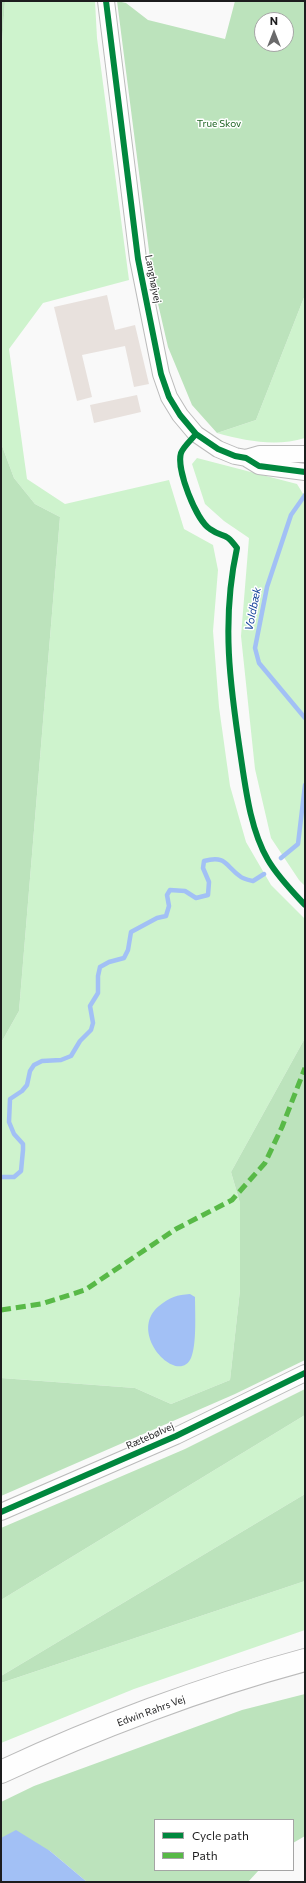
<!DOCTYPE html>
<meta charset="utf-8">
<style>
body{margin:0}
#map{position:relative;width:306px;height:1883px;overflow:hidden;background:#f9f9f9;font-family:Commissioner,sans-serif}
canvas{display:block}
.frame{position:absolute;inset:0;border:2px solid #1d1d1e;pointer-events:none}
.legend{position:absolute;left:154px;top:1819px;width:140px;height:52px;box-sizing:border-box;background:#fff;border:1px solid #a5a5a5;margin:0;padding:5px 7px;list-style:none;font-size:12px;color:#1d1d1e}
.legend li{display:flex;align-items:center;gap:8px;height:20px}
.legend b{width:20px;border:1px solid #a5a5a5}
.north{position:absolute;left:254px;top:12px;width:40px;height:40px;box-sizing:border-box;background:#fff;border:1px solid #a5a5a5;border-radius:50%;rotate:0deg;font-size:11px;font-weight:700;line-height:16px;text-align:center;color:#1d1d1e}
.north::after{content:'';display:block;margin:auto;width:14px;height:18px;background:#6a6a6b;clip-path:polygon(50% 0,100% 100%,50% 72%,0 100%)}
</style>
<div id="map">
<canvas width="306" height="1883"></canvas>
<div class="frame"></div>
<ul class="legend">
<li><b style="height:5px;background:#00873e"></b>Cycle path</li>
<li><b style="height:5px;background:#58b947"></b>Path</li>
</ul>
<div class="north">N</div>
</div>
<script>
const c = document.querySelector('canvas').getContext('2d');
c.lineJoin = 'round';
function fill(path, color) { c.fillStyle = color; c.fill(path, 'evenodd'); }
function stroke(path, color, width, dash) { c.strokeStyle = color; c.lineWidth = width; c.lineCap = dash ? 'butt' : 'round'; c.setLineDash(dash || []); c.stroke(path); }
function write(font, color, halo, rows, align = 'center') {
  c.font = font + ' Commissioner,sans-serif'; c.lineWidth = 3; c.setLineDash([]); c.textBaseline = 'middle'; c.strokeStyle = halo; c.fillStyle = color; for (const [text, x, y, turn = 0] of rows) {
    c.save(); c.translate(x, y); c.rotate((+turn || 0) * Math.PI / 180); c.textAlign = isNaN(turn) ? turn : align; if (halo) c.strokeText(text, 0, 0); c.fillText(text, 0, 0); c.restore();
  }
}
fill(new Path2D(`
 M5,1h90l2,37 32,242 -86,23 -34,46 18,130 38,25 104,-24 15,49 29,16 5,25 -5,61 6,76 11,79 16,56 25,43 34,34v119l-74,134 9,31v87l-10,90 -59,24 -36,-16 -134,-10v-335l18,-32 41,-494 -25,-13 -21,-26 -13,-35v-385z
 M305,295v143c-29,9 -59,3 -88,-5l39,-13z
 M197,458l100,26 8,13v389l-6,-6 -28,-42 -16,-69 -14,-133 8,-98 -25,-17 -19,-17 -13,-40z
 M305,1415v79l-304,182v-76z
 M305,1581v49l-171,59 -133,54v-60z`), '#cef3cd');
fill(new Path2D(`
 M1,1h4l-4,57z
 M117,1l9,2 22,17 77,19 10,-38h70v294l-49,125 -39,13 -25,-28 -24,-58 -15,-65zM262,20h24v24h-24z
 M1,443l13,35 21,26 25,13 -41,494 -18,32z
 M305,1038v322l-70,34 -234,102v-118l134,10 36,16 59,-24 10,-90v-87l-9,-31z
 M305,1389v26l-304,185v-72l184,-79z
 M305,1494v87l-304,102v-7z
 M305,1694v142l-12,7v-23h-138v50h104l-11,12h-161l-37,-31 -49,-13v-36l33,-16 208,-76z`), '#bce3bc');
fill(new Path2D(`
 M190,1294l5,3c0,15 2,47 -4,61 -13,29 -65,-25 -32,-52 11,-9 18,-11 31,-12z
 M16,1830l34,21 37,31h-86v-44z`), '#a2c0f5');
stroke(new Path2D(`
 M305,495l-14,20 -24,72 -12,61 4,15 46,55
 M281,858l17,-14 7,-59
 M1,1177h13l7,-6 2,-21v-6l-9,-10 -5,-12 1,-23 12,-8 5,-6 3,-14 4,-6 8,-4 19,-1 10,-4 9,-15 11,-11 2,-7 -3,-17 8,-13v-17l2,-9 9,-5 15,-4 4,-8 3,-18 26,-14 9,-2 3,-10 -2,-11 3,-5 15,1 11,7 12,-3 1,-13 -6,-14 1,-7c23,-6 21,5 37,16 3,2 8,3 12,4l11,-7`), '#a2c0f5', 4.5);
fill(new Path2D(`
 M107,295l8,35 20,-5 14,59 -15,3 -9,-41 -43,9 10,42 -15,4 -23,-94z
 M137,395l4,17 -47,11 -4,-18z`), '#e8e1dd');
const street = new Path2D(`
 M106,1l32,258 23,115 8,23 11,18 16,19 22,15 17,7 11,2 13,8 46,6
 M246,458l14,-4h45
 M1,1512l175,-76 129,-63`);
const highway = new Path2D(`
 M1,1772c94,-44 203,-85 304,-112`);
stroke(street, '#bbb', 18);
stroke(highway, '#bbb', 24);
stroke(street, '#fefefe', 16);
stroke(highway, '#fefefe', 22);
stroke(new Path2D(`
 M1,1310l40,-6 44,-14 91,-61 56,-29 33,-37 17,-36 23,-59`), '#58b947', 5, [10, 5]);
stroke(new Path2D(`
 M106,1l32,258 23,115 8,23 11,18 16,19 22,15 17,7 11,2 13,8 46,6
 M196,434c-4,5 -13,13 -15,19 -5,16 15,67 29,76 14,10 14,1 27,19 -16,73 -7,137 4,210 5,34 10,73 27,102 10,17 24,31 37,45
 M1,1512l175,-76 129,-63`), '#00873e', 6);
write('10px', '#1e6423', '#fff', [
 ["True Skov",219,124]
]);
write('10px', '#1d1d1e', '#fff', [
 ["Langhøjvej",153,279,79],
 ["Rætebølvej",150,1436,-24],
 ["Edwin Rahrs Vej",151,1711,-20]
]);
write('italic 11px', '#16439a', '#fff', [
 ["Voldbæk",253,609,-79]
]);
</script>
